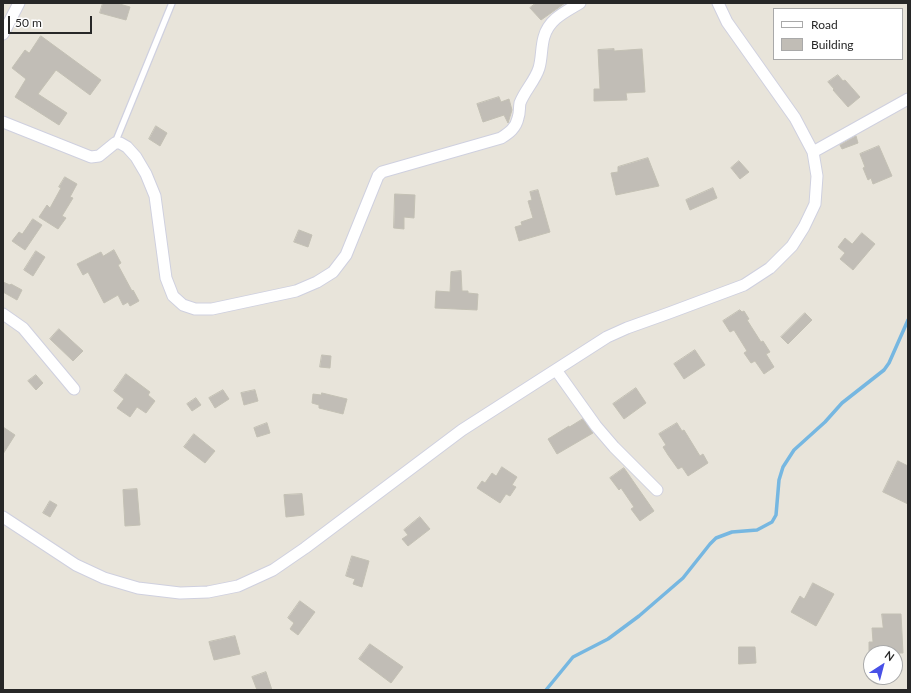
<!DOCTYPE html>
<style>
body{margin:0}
#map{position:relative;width:911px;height:693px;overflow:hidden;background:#e8e4da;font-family:Lato,sans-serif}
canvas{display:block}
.frame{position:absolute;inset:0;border:4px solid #272727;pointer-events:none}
.legend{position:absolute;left:773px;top:8px;width:130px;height:52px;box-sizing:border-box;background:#fff;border:1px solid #a9a9a9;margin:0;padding:5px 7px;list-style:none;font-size:12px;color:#272727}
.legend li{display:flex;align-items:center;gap:8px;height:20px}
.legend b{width:20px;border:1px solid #a9a9a9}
.north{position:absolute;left:863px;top:645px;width:40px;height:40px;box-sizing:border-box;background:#fff;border:1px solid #a9a9a9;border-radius:50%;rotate:36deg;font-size:11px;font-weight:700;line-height:16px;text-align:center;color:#272727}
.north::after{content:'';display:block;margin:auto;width:14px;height:18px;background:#4851e7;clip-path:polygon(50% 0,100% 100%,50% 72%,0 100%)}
.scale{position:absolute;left:8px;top:16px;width:84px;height:18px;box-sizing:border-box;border:2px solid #272727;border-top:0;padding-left:5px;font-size:12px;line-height:14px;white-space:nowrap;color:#272727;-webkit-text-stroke:3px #fff;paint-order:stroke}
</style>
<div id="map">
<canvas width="911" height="693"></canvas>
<div class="frame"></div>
<ul class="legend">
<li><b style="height:5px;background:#fff"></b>Road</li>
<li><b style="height:11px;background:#c1bdb6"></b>Building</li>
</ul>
<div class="north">N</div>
<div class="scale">50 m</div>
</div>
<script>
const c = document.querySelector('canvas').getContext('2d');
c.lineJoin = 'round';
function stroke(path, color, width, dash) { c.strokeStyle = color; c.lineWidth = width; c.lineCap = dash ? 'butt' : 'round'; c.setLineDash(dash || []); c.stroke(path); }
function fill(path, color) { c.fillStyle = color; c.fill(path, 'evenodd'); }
stroke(new Path2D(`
 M546,690l27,-33 35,-18 31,-23 44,-38 27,-34 6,-6 16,-6 25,-2 15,-8 4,-7 3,-35 4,-13 11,-17 31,-28 17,-19 42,-33 5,-7 19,-43`), '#76b7e1', 3.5);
const building = new Path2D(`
 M103,3h13l14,4 -4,13 -26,-7z
 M536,3h29l-24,17 -11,-12z
 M41,36l60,44 -11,15 -34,-25 -18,24 29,19 -8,12 -44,-28 11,-18 -14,-11 13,-18 4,3z
 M614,49v2l28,-2 3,43 -19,1 1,7 -33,1v-12h6l-2,-39z
 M838,75l5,6 2,-1 15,17 -12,10 -15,-17 1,-1 -6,-7z
 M499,97l2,5 8,-3 3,11 -4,13 -4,-8 -21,7 -6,-18z
 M156,126l11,7 -7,13 -11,-7z
 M856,136l2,7 -16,6 -2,-4z
 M879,146l13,30 -19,8 -2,-6 -3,2 -5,-12 2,-1 -5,-13z
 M648,158l11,28 -43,9 -5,-22 7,-1v-5z
 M739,161l10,11 -9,7 -9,-11z
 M65,177l12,7 -7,13 3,1 -11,18 4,2 -8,11 -19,-12 8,-12 3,3 11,-20 -2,-1z
 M713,188l4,10 -27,12 -4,-10z
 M538,190l12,42 -31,9 -4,-14 7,-2 -1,-3 12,-4 -5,-17 4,-1 -2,-8z
 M395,194l20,1 -1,23 -10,-1v12l-10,-1z
 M33,219l9,6 -17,25 -13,-9 7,-9 3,2z
 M299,230l13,5 -4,12 -14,-5z
 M862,233l13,11 -22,26 -13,-11 5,-6 -7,-6 7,-9 7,6z
 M114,250l7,13 -3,2 14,26 1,-1 6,11 -9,5 -2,-4 -5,3 -5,-10 -14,8 -16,-31 -5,3 -6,-11 24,-12 2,4z
 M36,251l9,6 -12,19 -9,-6z
 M461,271l1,20h6v2l10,1 -1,16 -42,-2 1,-17 14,1 1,-20z
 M3,282l7,3 1,-1 11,6 -5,10 -14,-8z
 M740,310l2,2 2,-1 5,8 -2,1 14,22 2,-1 7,11 -4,2 8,13 -10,7 -9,-13 -4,2 -7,-10 3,-2 -13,-21 -4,2 -7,-11z
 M805,313l7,7 -24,24 -7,-7z
 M59,329l24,22 -10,10 -23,-22z
 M695,350l10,15 -21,14 -10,-15z
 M322,355l9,1 -1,12 -10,-1z
 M126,374l24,18 -2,3 7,6 -9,12 -9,-6 -7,10 -13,-9 7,-9 -10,-8z
 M36,375l7,8 -7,7 -8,-9z
 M636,388l10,15 -22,16 -11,-15z
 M223,390l6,9 -14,9 -6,-10z
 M255,390l3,11 -14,4 -3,-12z
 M322,393l25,6 -4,15 -24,-6v-3l-7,-2 1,-9 8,1z
 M196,398l5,7 -9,6 -5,-7z
 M583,419l10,14 -36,21 -9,-15 21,-13v1z
 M267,423l3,10 -13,4 -3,-9z
 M677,423l5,8 2,-1 16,26 3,-2 5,9 -20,13 -6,-9 -4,2 -10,-14 -5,-8 3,-2 -7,-11z
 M3,427l12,8 -12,19z
 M194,434l21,17 -10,12 -21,-16z
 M898,461l10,5v38l-25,-12z
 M502,467l15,10 -5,8 4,2 -6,9 -4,-2 -6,9 -23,-15 5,-7 3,2 7,-10 4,3z
 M624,468l30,43 -14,10 -9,-12 3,-2 -13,-19 -2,2 -9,-12z
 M137,489l3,36 -15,1 -2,-36z
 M302,494l2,21 -18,2 -2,-22z
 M50,501l7,4 -7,12 -7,-4z
 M420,517l10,12 -22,17 -6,-7 6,-4 -4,-5z
 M352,556l17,5 -7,26 -9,-3 2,-5 -9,-3z
 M813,583l21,11 -18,32 -25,-14 9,-16 4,3z
 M300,601l15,11 -17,23 -8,-6 4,-6 -6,-5z
 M882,614h19l2,39h-34v-11h4l-1,-14h11z
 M235,636l5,18 -26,6 -5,-18z
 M370,644l33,23 -12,16 -32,-24z
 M739,647h16l1,16 -17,1z
 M266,672l6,18h-15l-5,-13z`);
fill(building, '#c1bdb6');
stroke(building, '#c3c0b4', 1);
const service = new Path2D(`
 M115,143l57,-140`);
const minor = new Path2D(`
 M3,34l16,-31
 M3,122l88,35 8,-1 16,-13h5l7,4 9,10 10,17 9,22 11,82 7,18 10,9 12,4h17l84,-18 21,-9 16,-10 13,-17 32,-79 4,-4 119,-34c8,-5 15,-10 17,-20 2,-5 1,-10 2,-15 5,-13 15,-22 19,-35 3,-10 2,-21 5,-31 5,-18 21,-25 36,-34
 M813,152l95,-53
 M3,314l20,14 51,61
 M556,370l40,56 18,21 43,43
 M3,517l73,48 28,13 34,10 42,5 28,-1 30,-6 35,-16 32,-22 157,-118 145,-93 20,-9 42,-15 75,-28 26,-17 22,-22 12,-19 11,-23 2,-28 -4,-24 -18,-34 -68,-96 -9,-19`);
stroke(service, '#cfd0df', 8);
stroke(minor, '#cfd0df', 13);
stroke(service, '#fff', 5.5);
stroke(minor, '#fff', 11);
</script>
